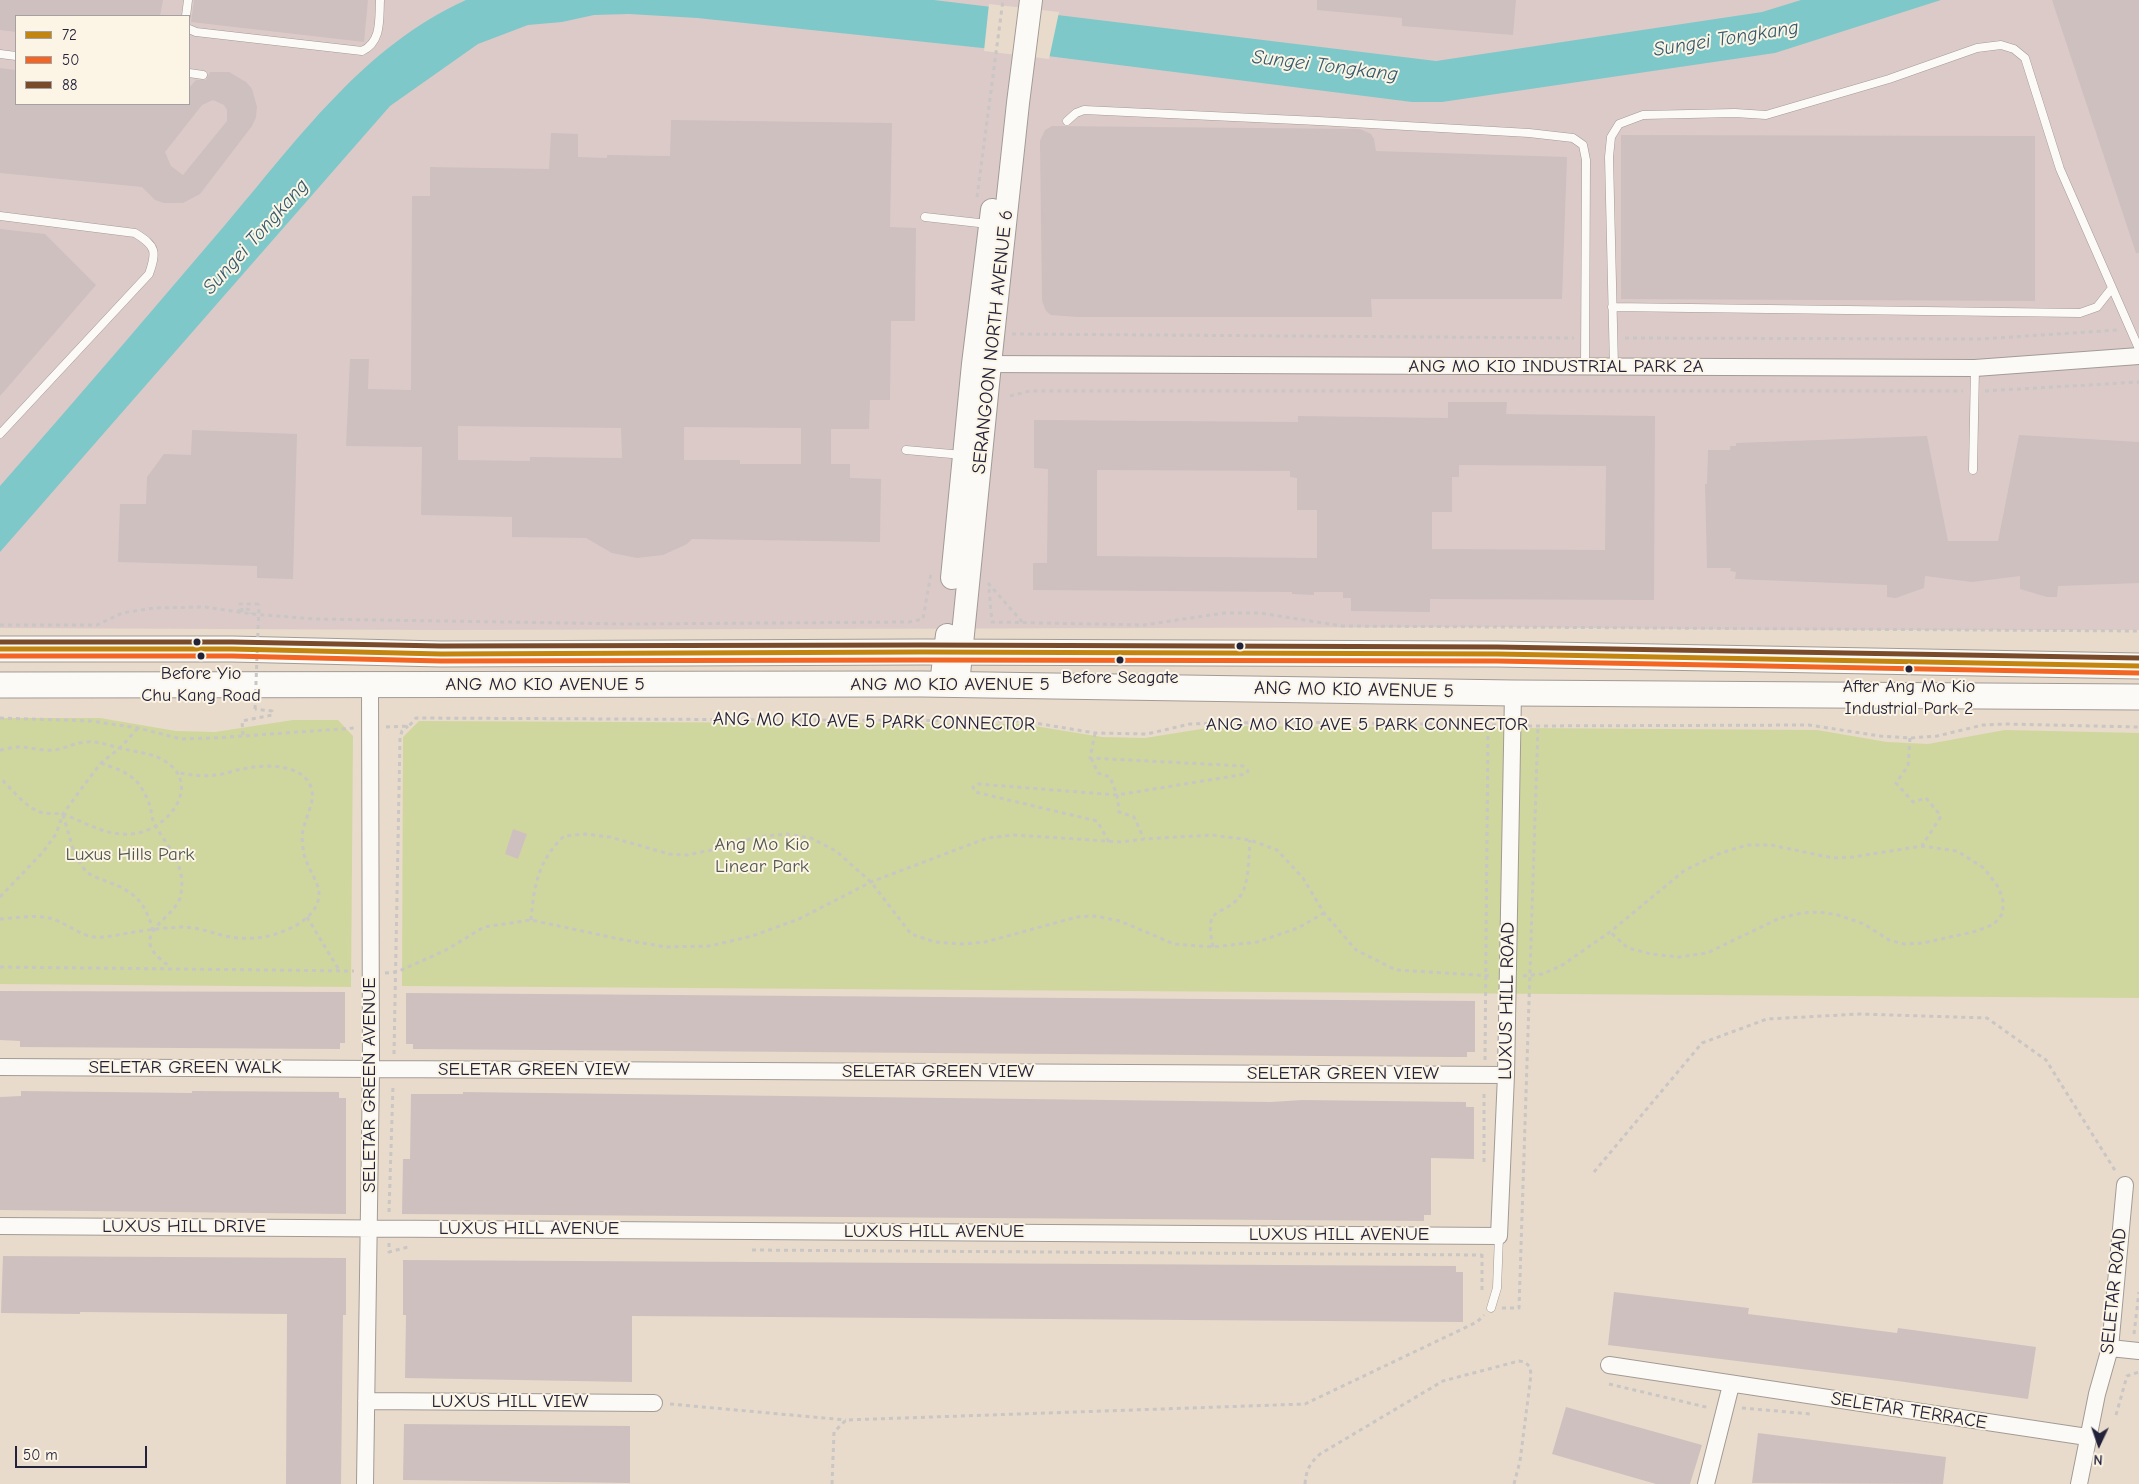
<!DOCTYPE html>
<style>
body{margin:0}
#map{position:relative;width:2139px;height:1484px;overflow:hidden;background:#e8dbcb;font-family:"Comic Neue",sans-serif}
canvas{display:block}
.legend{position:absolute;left:15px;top:15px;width:175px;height:90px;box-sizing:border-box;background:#fcf5e5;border:1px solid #a5a1a1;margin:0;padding:6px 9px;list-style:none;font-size:15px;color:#22223b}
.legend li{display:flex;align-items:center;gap:10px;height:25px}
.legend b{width:25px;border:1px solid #a5a1a1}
.north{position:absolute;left:2074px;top:1419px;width:50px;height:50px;-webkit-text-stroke:4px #fcf5e5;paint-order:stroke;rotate:183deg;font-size:14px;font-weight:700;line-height:20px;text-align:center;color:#22223b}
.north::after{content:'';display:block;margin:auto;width:18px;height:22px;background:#22223b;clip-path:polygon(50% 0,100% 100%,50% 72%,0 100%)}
.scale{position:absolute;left:15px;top:1446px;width:132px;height:22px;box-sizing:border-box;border:2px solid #22223b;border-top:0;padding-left:6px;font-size:15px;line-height:18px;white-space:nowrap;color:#22223b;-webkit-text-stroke:4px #fcf5e5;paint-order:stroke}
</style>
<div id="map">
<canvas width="2139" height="1484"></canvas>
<ul class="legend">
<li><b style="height:6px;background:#c2850f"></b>72</li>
<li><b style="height:6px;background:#f26522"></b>50</li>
<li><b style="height:6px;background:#7a4b2a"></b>88</li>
</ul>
<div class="north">N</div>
<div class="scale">50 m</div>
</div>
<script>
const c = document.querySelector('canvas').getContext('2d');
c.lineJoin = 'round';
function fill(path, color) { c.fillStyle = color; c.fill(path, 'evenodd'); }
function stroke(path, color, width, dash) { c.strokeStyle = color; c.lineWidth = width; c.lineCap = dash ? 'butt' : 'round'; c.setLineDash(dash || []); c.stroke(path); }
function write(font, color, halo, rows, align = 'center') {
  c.font = font + ' "Comic Neue",sans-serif'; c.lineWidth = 4; c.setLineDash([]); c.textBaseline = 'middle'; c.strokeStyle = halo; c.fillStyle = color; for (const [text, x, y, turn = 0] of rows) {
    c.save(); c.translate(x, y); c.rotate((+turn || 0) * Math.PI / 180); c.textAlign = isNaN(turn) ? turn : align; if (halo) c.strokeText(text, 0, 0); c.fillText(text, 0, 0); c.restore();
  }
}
fill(new Path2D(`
 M0,0h2139v630h-375l-258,-3 -1064,3 -442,-2zM16,16h173v88h-173z`), '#dccac9');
fill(new Path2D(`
 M0,718h100l76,13 39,1 78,-12h45l15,16 -2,251 -351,-3z
 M419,721l603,3 80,13 43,1 75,-12 597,4 70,12 41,2 77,-14 134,3v265l-1737,-12 1,-249z`), '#cfd79e');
fill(new Path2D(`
 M466,0h468l502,61 326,-49 39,-12h140l-166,53 -333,49h-30l-420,-53 -295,-31 -68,-4 -35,1 -32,7 -34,3 -50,19 -88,62 -390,446v-66c76,-86 150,-173 225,-261 71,-83 138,-179 241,-225z`), '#7fc8c9');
fill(new Path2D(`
 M989,4l70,8 -10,47 -65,-8z`), '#e8dbcb');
fill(new Path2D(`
 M0,0h163l-3,16h-144v16l-16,-2z
 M194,0h174l-4,42 -173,-20z
 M1317,0h199l-3,35 -111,-9v-8l-85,-8z
 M2052,0h87v253h-3z
 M0,68l16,2v34h173v-16l7,-8h10l4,-8h19l17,10 6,7 5,18 -1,10 -4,9 -52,68 -17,9h-19l-9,-3 -13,-13 -142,-14zM213,100l11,5 3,5v11l-44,54 -12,-9 -6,-14 37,-47z
 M671,120l221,3 -2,104 26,1 -1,93h-24l-1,79h-20l-1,29h-38v35h19v14l31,1 -1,63 -188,-3 -5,5 -24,11 -26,3 -25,-5 -26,-15 -74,-1v-20l-91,-2 1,-68 -76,-1 4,-87h19l-1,30 43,1 1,-194h18v-29l119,2 2,-36 27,1v23l29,1v-3l63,1zM458,426l163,2 1,30 -92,-1v4l-72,-1zM684,427l117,1v36h-61v-4h-56z
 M1052,126l308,3 11,5 3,5 2,12 191,6 -5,142h-191l1,18h-294l-27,-2 -5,-4 -4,-10 -2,-160 5,-11z
 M1621,135l414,1v165l-414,-2z
 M0,229l45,5 51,51 -96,111z
 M1448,402h59l-1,12 149,2 -1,184 -224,-1v13l-79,-1v-13h-8v-6h-29v3l-22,-1v-2l-259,-2v-27h14l1,-94 -14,-1v-48l264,2v-6l150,2zM1459,465l147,1 -1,84 -173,-1v-37h20v-35h7zM1097,470l193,1v6l7,1v32h20v48l-220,-2z
 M192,430l105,4 -4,145 -36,-1v-12l-139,-4 2,-58h26l1,-27 17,-23 27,1z
 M2019,435l120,7v141l-81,3 -1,11h-10l-27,-8v-13l-48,6 -47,-6 -1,12 -28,10 -9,-1v-12l-152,-6 1,-7 -6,-1 1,-3h-24l-2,-84h2l1,-34h22v-4h6v-3l191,-7 21,105h50z
 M513,829l14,5 -9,25 -13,-5z
 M0,991l345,1v51h-5v6l-320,-2v-6l-20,-1z
 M406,993l1069,8v51h-8v5h-16l-1038,-8v-5h-7z
 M21,1091l171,2v-2l147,1v6h7v116l-346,-4v-113l21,-1z
 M463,1092l808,10 31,-2 164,2v5h8v52l-43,-1v57h-7v6l-1022,-7 1,-55h7l1,-65h52z
 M3,1256l343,2v57h-3l-2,169h-55l1,-170 -207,-2v2l-79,-1z
 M403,1260l1053,6v6h7v50l-831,-6v66l-227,-4 1,-63h-3z
 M1614,1292l135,16 -1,6 32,4 117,15 1,-5 138,19 -8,52 -138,-19 -282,-35z
 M1566,1407l136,38 -12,39h-34l-104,-30z
 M404,1424l226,2v57l-227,-3z
 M1758,1433l188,24 -3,27 -191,-1z`), '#cec0bf');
const lane = new Path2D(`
 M186,16l2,-16
 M189,29l7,3 166,19c20,-9 17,-32 18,-51
 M0,54l16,2
 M189,73l14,2
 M1067,121l9,-8 8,-3 234,11 211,12 44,5 10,7 3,15 -1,207
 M0,216l135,17c21,13 22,18 14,41l-149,160
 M925,217l63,7
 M1612,307l468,6 17,-6 15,-19
 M1614,367l-5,-210 2,-20 8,-13 24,-9 92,-2 31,2 123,-36 88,-31 24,-3 13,4 11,9 35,111 79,180
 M906,450l57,5
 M1973,470l2,-102
 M1491,1308l6,-20 2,-52`);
const street = new Path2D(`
 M980,364l995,4 164,-12
 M0,1067l1506,8
 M0,1226l1499,10 7,-161 7,-382
 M2110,1348l29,3
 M1609,1365l478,72
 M366,1401l288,2
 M365,1484l6,-415 -1,-384
 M1706,1484l25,-99
 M2079,1484l18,-90 13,-46 15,-163`);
const secondary = new Path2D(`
 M952,578l21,-214 19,-154
 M941,684l6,-49
 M958,684l32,-320 28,-261 13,-103`);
const primary = new Path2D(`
 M0,649h232l209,5 481,-2 575,2 642,12
 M0,685l922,-1 591,9 626,4`);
stroke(lane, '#a29b95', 9);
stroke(street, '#a29b95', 18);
stroke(secondary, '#a29b95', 24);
stroke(primary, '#a29b95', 27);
stroke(new Path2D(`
 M977,197l26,-197
 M1012,334l562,4
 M1625,338l356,1 137,-9
 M1985,391l154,-9
 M1010,396l20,-5h933
 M988,583l36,41
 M989,589l3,33 152,3 80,-12h36l82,13 797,5
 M242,611l-3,-1 1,-6h19
 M242,612v-4l9,2v4
 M0,625h97l25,-12 32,-5 51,-1 47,7 63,5 316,5 278,-2 14,-3 8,-46
 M0,718l91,3 47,7 43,11 33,-1 141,-10
 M1528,726l281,-1 71,11 30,2 27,-2 46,-11 22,-1 134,3
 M386,727l23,-1 7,-8 607,3 72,12 52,1 43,-10 95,-2 212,3
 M1095,733l-5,25 153,8 5,5 -2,3 -129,21 -139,-11 -5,3 2,5 122,29 12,21
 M243,735l-1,-14 30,-6v-4l-17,-2
 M1910,738l-2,28 -12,17 17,19 13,-4 15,18 -19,30
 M0,750c6,-1 13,-3 19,-3 11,0 23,4 34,3 11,-1 21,-7 33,-8 12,-1 22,3 33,6 15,4 30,4 44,12 42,24 4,72 -32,74 -23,2 -44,-10 -65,-19 -9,-3 -17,0 -26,-3 -15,-5 -28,-23 -40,-34
 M1091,758l7,15 12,4 7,18 2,17 15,5 10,22
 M101,763c13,5 28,9 37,20 4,5 9,14 11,20 3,7 2,16 6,22 14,24 33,42 25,73 -5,16 -33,29 -30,46 2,10 13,17 20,23
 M63,815c6,17 10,44 24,57 6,5 14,7 21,10 28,10 37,21 45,48
 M0,897l43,-45 13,-18 7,-20 27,-37 11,-14 19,-15 18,-20
 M307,917l32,53
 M0,919c16,-1 37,-5 53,0 14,5 27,16 41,18 12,1 23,-2 34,-4 17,-3 36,-5 53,-6 15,0 29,5 44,9 23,5 45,2 66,-8 9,-4 21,-13 25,-22 9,-18 -5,-30 -10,-46 -3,-7 -3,-14 -4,-22 0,-16 15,-36 9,-51 -9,-24 -48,-23 -68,-18 -9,1 -17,5 -26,6 -14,2 -27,0 -41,-3
 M531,920c3,-35 7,-59 33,-84l21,-2 25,3 59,17 18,1 30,-6 40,-12 30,-3 24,4 25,13 35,31 40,52 24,8 27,2 23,-2 92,-25 18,-1 25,5 54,23 39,3 44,-5 41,-14 26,-15
 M1213,947c-10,-45 10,-28 28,-52 8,-11 8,-42 9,-55
 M0,967l354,4
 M385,973l12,-1 49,-22 38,-23 47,-7 88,19 47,8 44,-1 42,-10 47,-17 72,-37 116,-44 27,-3 108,7 22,-3 68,-4 38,5 27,10 26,28 21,35 32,37 40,20 96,6
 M1523,976l19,-2 19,-8 49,-34 75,-62 36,-17 26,-8h24l62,13 20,-1 69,-11 35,5 27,17 15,20 4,13v12l-9,11 -17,7 -54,12 -19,1 -15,-4 -25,-16 -26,-9 -19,-3 -17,1 -22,5 -73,35 -28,4 -28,-3 -23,-6 -18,-16
 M394,1054l6,-317 2,-6 6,-5
 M1485,1060l3,-335
 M1484,1162v-71
 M1594,1172l108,-129 65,-24 93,-5 127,4 59,42 70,112
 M389,1212l4,-126
 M389,1243v9l19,-5
 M752,1250l730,5
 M1482,1290v-37
 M1502,1308h17l19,-582
 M2134,1334l5,-42
 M1609,1384l101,24
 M670,1404l176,16
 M1742,1408l69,6
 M2116,1415l11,-39 12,-4
 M832,1484l2,-52 12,-12 459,-16 172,-82 7,-7
 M1305,1484c1,-14 5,-21 15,-30l123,-73 76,-20 6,1 5,5 1,8 -11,86 -6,23`), '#c9c6c4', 3, [4, 4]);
stroke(lane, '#fcfaf7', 8);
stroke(street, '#fcfaf7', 16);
stroke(secondary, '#fcfaf7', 22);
stroke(primary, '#fcfaf7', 25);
stroke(new Path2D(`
 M255,709l4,-105`), '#c9c6c4', 3, [4, 4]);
stroke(new Path2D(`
 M0,649h232l209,5 481,-2 575,2 642,12`), '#c2850f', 5);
stroke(new Path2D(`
 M0,656h232l209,5 481,-1 575,1 642,12`), '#f26522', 5);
stroke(new Path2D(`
 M0,642h232l209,4 481,-1 575,2 642,11`), '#7a4b2a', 5);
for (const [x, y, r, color] of [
 [197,642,4.5,"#22223b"],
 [1240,646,4.5,"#22223b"],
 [201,656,4.5,"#22223b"],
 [1120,660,4.5,"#22223b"],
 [1909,669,4.5,"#22223b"]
]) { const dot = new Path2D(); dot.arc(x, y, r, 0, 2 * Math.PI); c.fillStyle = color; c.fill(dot); stroke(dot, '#fcf5e5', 2); }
write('18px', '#22223b', '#fcf5e5', [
 ["Before Yio",201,674],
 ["Chu Kang Road",201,696],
 ["Before Seagate",1120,678],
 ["After Ang Mo Kio",1909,687],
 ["Industrial Park 2",1909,709]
]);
write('19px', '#22223b', '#fcf5e5', [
 ["SERANGOON NORTH AVENUE 6",993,342,-84],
 ["ANG MO KIO INDUSTRIAL PARK 2A",1556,367],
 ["ANG MO KIO AVENUE 5",545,685],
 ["ANG MO KIO AVENUE 5",950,685],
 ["ANG MO KIO AVENUE 5",1354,690,1],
 ["ANG MO KIO AVE 5 PARK CONNECTOR",874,722,1],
 ["ANG MO KIO AVE 5 PARK CONNECTOR",1367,725],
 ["LUXUS HILL ROAD",1507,1001,-89],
 ["SELETAR GREEN WALK",185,1068],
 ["SELETAR GREEN VIEW",534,1070],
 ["SELETAR GREEN VIEW",938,1072],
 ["SELETAR GREEN VIEW",1343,1074],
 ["SELETAR GREEN AVENUE",370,1085,-90],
 ["LUXUS HILL DRIVE",184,1227],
 ["LUXUS HILL AVENUE",529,1229],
 ["LUXUS HILL AVENUE",934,1232],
 ["LUXUS HILL AVENUE",1339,1235],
 ["SELETAR ROAD",2114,1291,-84],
 ["LUXUS HILL VIEW",510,1402],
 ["SELETAR TERRACE",1909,1411,9]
]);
write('19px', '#50574e', '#fcf5e5', [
 ["Ang Mo Kio",762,845],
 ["Linear Park",762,867],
 ["Luxus Hills Park",130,855]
]);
write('italic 20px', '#33596c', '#fcf5e5', [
 ["Sungei Tongkang",1726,39,-9],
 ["Sungei Tongkang",1325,66,7],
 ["Sungei Tongkang",256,237,-48]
]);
</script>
